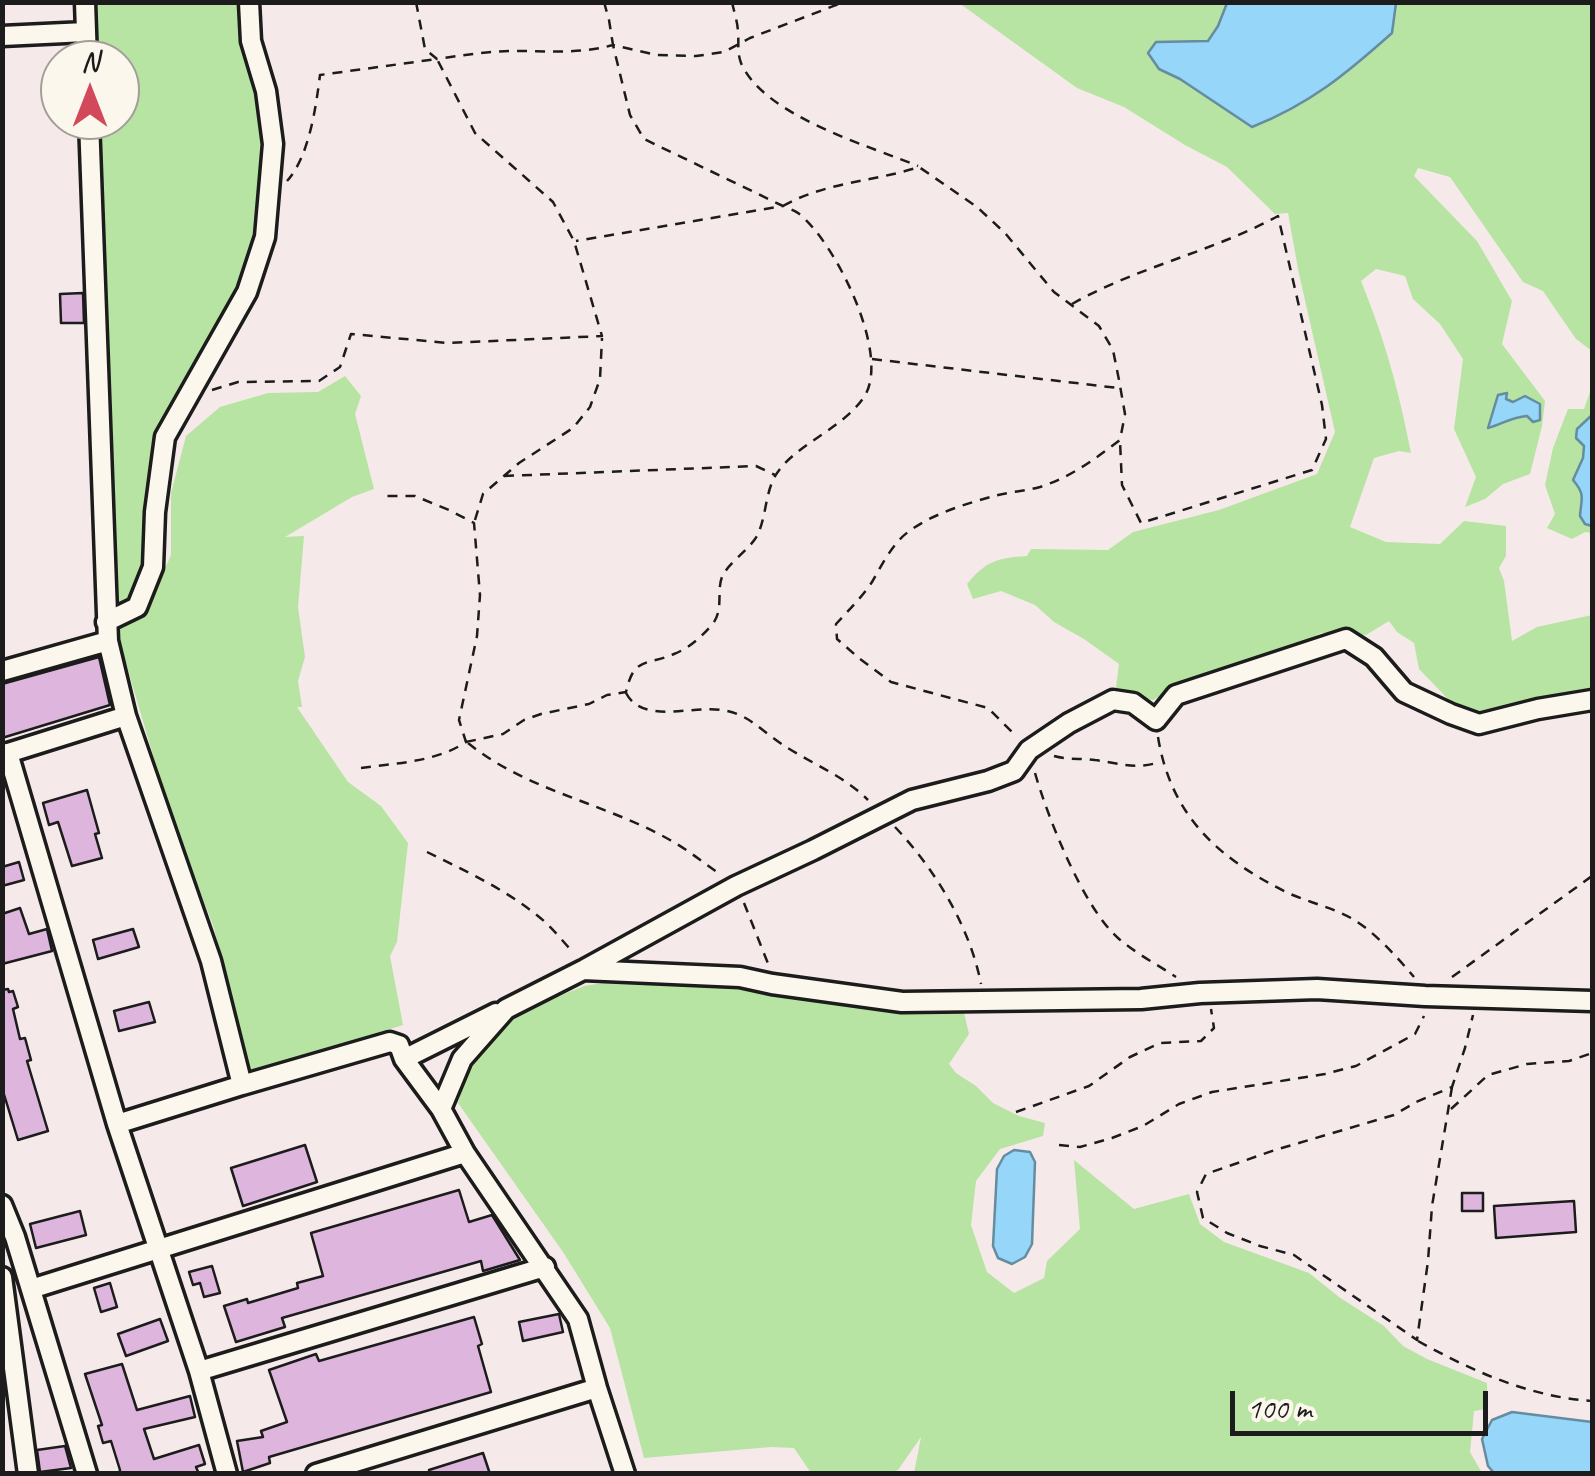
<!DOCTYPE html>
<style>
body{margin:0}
#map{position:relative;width:1595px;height:1476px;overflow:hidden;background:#f5eae9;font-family:Caveat,sans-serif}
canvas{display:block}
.frame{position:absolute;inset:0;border:5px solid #1c1c1c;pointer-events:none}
.north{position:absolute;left:40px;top:40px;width:100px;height:100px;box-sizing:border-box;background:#fbf7ec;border:2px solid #a29f99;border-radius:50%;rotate:0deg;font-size:28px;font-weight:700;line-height:40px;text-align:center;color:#1c1c1c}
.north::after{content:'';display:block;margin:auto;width:35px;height:45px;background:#d1495b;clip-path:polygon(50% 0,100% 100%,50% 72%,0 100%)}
.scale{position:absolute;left:1230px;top:1391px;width:258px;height:45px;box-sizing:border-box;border:5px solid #1c1c1c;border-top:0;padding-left:12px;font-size:30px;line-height:35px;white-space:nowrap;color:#1c1c1c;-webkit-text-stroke:8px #fbf7ec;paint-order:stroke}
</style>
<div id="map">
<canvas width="1595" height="1476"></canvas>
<div class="frame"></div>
<div class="north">N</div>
<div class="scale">100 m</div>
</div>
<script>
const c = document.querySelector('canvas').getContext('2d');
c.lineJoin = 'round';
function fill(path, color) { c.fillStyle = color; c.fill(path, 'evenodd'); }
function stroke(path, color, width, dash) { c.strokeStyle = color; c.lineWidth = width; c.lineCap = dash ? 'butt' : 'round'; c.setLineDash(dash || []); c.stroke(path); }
fill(new Path2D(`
 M92,3h145l6,37 13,34 6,43 1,69 -10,57 -22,60 -70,120 -12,69 -2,79 -10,22 -12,11 -9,4 -4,-5 -15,-483h23v-60h-25z
 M959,3h633v348l-16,-12 -33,-48 -20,-9 -73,-105 -32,-9 -4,8 63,65 35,60 -10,43 43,57 -3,25 -12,48 -27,10 -18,15 -20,8 11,-30 -22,-48 9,-70 -23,-35 -27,-25 -8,-23 -29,-7 -15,12c24,59 38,110 50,172l-12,-2 -25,7 -24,69 36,15 54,2 24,-23 42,5v30l-7,12 5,13 8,60 25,-14 55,-12v79l-29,2 -70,19 -43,-14 -31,-32 -5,-26 -17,-11 -8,-11 -23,14 -45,-2 -29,16 -48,18 -61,16 -30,17 -38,-5 4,-31 -35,-25 -30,-17 -19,-17 -34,-14 -28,8 -6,-15c19,-23 30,-26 60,-28l4,-7 77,1 25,-18 86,-22 98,-36 18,-42 -36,-158 -11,-61 -13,1 -48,-47 -42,-22 -61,-38 -47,-19z
 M345,376l16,20 -6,18 19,75 -22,8 -67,40 19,-1 -6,71 7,50 -7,24 4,26h-5l51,75 33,24 27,37 -11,99 -7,14 13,69 -151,47 -5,-7 -33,-137 -44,-115 -55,-187 29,-11 27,-60v-62l15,-57 34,-29 48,-14 50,-1z
 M1592,386v147l-7,-1 -13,7 -25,-11 8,-14 -10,-29 8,-37 15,-39h16z
 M629,979h62l272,29 6,26 -20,30 7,9 20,13 17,17 26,13 26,7 -2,13 -43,13 -24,32 -5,44 16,47 27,21 30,-15 3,-17 33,-32 -6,-69 60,49 55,-15 11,30 24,18 85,31 30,24 45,29 19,20 24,13 60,24v26l-13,2 -4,41 12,21h-568l7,-36 -23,33 -7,3h-80l-17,-25 -23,-1 -127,11 -34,-130 -47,-76 -105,-149 14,-45 28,-32 35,-20 49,-20z`), '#b7e4a2');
const water = new Path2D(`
 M1227,3v-1l169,1 -4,30c-46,41 -82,71 -140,94l-72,-48 -21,-10 -11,-16 8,-11 52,-1 10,-15z
 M1507,393l-1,6 7,3 12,-6 15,8v16l-7,2 -6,-6c-15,1 -25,8 -39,12l10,-33z
 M1592,415v111l-7,-2 -5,-8c1,-17 6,-21 -7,-36l10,-22 1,-12 -8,-8 1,-9z
 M1014,1150l16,2 5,10 -3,82 -7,13 -13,7 -14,-6 -5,-12 4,-77 7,-13z
 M1512,1412l80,10v51h-98l-6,-7 -6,-27 10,-19z`);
fill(water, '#96d6f8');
stroke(water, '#658ca0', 2.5);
const building = new Path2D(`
 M83,293l1,30h-23l-1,-29z
 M99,657l11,48 -108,33v-54z
 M87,790l12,43 -4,1 7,24 -30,8 -14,-44 -9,3 -6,-22z
 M19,862l5,18 -22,6v-19z
 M20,908l9,26 18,-5 5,22 -50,13v-50z
 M133,929l6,18 -41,12 -5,-19z
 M8,989l1,3 4,-1 5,16 -5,2 7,30 5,-1 6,22 -4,1 21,70 -30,9 -16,-52v-98z
 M149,1002l6,20 -36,9 -5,-20z
 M305,1145l12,37 -74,24 -12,-38z
 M459,1190l10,32 23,-7 28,45 -37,11 -2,-10 -199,57 3,9 -49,15 -12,-36 23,-7 1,4 50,-15 -1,-5 26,-7 -12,-43z
 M1462,1193h21v18h-21z
 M1574,1201l2,31 -80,6 -2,-32z
 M80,1211l6,24 -50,13 -6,-24z
 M212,1266l8,27 -16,4 -4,-14 -7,2 -4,-13z
 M110,1283l7,24 -16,5 -7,-24z
 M559,1314l4,18 -40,9 -4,-19z
 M474,1317l8,27 -4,2 13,46 -222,65 1,6 -27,9 -6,-31 26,-4 -2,-6 26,-9 -18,-52 47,-16 3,7z
 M160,1319l8,22 -42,15 -8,-22z
 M122,1364l15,46 53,-14 5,21 -51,12 10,30 45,-14 6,19 -9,3 3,7h-80l1,-4 -9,-29 -8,2 -5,-17 4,-1 -17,-51z
 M65,1446l6,22 -31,4 -3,-22z
 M483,1453l7,21h-61v-4z`);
fill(building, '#ddb5dd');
stroke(building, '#1c1c1c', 2.5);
const minor = new Path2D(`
 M85,2l2,58
 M2,36l84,-4
 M89,120l19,521 18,75 85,245 31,124 148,-43 9,3 5,14 37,50 24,44
 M106,622l31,-15 16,-40 2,-55 10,-75 82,-145 18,-55 8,-93 -7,-53 -15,-50 -2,-39
 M2,671l106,-30
 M8,753l118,-37
 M2,754l6,-1 109,371 82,247 28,103
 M585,969l151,-83 77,-36 99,-50 76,-19 26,-10 15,-21 40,-27 44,-23 20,3 23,17 20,-25 170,-56 28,18 30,35 47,22 28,10 59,-15 54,-9
 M404,1059l92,-46
 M441,1109l21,-50 44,-50 77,-39 157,7 32,7 130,18 239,-3 59,-6 117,-4 108,7 167,5
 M117,1124l125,-39
 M2,1205l13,32 72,237
 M2,1277l26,197
 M31,1289l434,-136 113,166 19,69 28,86
 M199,1371l346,-104
 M316,1474l281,-86`);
stroke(minor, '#1c1c1c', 25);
stroke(new Path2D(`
 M416,2l9,47 12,10c27,-4 53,-8 80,-8 32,0 64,3 96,-6l17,70 14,24 139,67 -207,35
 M604,2l5,18 4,25 44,10 39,1 28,-4 26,-14 94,-36
 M732,2c2,10 6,21 6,31 1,11 -1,19 3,30 23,53 126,82 177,103
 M783,206c42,-24 90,-24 136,-39l58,40 28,26 49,59 45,34 14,24 6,30 6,34 -5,26c-25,19 -49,37 -80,47 -15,4 -31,5 -46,9 -29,8 -62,18 -86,36 -16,12 -26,33 -36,50 -10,15 -23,28 -36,42l1,15 23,20 31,23 97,26 28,28
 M1072,304c65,-37 140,-52 206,-88l44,189 4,34 -14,31 -171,53 -19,-38 -2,-44
 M872,359l246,29
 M212,390l26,-8 81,-1 21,-14 11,-33 97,9 154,-7 -28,-95 -21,-39 -78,-69 -38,-74 -117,16c-4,32 -11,82 -33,106
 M504,476l252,-10 19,9
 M475,520l8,-26 36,-31 54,-35 17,-21 10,-28 2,-41
 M626,693c17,32 67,12 96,17 25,4 34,16 54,30 30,22 65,33 92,60
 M1158,737c13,79 60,121 128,155 21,10 45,15 65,26 24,14 45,38 63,59
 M466,742l37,-8 21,-14 17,-6 48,-10 18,-9 19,-3c8,-36 20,-26 48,-38 15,-6 25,-15 36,-27 15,-15 6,-35 12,-50 6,-14 27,-27 35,-41 9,-18 8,-40 17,-58 17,-32 68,-48 90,-81 28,-42 -30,-157 -66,-184 -4,-3 -9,-4 -14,-7
 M468,743c59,48 137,60 202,97 18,10 34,23 51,35
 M1054,756c14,4 27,2 41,4 25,3 39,10 65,2
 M361,768c36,-5 75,-6 105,-26l-7,-22 18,-84 3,-41 -6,-72 -25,-13 -34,-14h-34
 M1035,773c13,45 48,134 83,165 17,15 40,27 58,39
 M895,827c40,42 75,100 86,157
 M427,852c41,20 84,40 118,70 10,9 19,21 28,30
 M744,903l25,63
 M1452,977l140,-101
 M1452,1087l-20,119 -4,55 -11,79 -123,-85 -34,-9 -33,-13 -24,-15 -6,-26 9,-18 69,-24 119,-35 22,-13 36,-15 13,-39 8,-33
 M1451,1109l37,-34 39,-11 42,-3 23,-8
 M1016,1112l73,-26 41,-29 30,-14 41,-2 13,-13 -3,-19
 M1059,1145l21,2 32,-9 31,-12 36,-22 33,-12 113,-18 31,-8 59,-32 9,-18
 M1418,1341c54,30 112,56 174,60`), '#1c1c1c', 2.5, [10, 8]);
stroke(minor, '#fbf7ec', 18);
</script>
